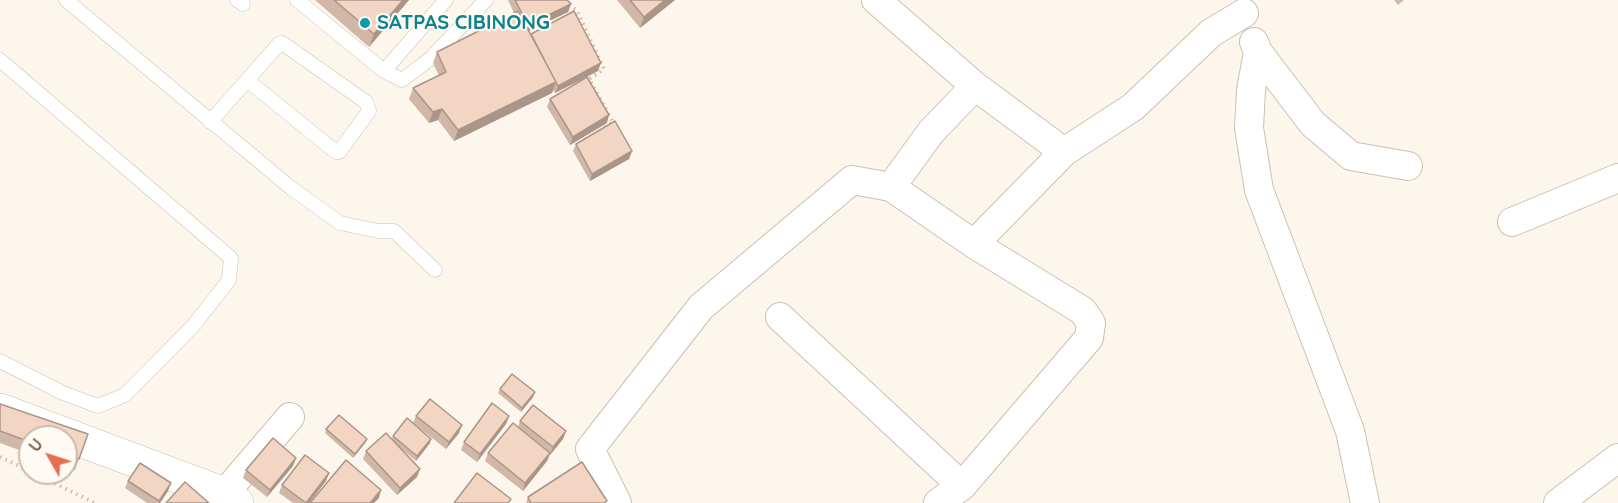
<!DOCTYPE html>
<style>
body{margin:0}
#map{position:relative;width:1618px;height:503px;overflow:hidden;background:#fdf6ec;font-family:Quicksand,sans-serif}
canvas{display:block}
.north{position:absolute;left:18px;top:425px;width:60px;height:60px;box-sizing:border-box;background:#fffaf3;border:2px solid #cabbb1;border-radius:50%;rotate:309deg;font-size:16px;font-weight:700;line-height:24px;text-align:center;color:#7a5c4d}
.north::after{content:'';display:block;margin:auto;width:21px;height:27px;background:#e76f51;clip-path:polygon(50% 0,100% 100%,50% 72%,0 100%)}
</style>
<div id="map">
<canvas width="1618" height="503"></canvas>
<div class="north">U</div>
</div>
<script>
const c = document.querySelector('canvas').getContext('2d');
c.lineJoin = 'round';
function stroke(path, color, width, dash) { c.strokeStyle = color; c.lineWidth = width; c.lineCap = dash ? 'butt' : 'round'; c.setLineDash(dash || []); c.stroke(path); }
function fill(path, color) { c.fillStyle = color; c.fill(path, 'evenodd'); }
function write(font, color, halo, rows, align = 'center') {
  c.font = font + ' Quicksand,sans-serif'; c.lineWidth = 4.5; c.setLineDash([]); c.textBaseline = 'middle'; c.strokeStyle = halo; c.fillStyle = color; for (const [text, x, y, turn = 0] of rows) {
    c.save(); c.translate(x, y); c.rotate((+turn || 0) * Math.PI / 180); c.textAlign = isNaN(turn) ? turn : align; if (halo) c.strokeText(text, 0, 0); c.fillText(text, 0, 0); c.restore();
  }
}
const service = new Path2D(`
 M66,0l225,188 49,35 38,8h16l41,39
 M237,0l6,4
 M297,0l87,71 18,9 28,-21 56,-59
 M0,60l231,198 -2,22 -36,46 -68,69 -27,11 -35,-13 -63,-32
 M384,71l62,-71
 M210,122l69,-78 3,-1 84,59 3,9 -30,41h-3l-89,-72`);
const minor = new Path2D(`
 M876,0l99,86 89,66
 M1254,42l4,10 55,72 38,32 57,10
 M1258,52l-7,38 -2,38 10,62 91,241 15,72
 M891,187l40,-55 44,-46
 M1512,222l106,-44
 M974,244l90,-92 69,-45 78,-74 33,-20
 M780,317l182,169
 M224,494l66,-77
 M617,503l-27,-54 111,-142 151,-127 39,7 83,57 109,67 8,12 -2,15 -127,148 -24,17
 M1558,503l60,-45`);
const tertiary = new Path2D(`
 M0,410l224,84 13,9`);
stroke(service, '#d1beb0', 15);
stroke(minor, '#d1beb0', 30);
stroke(tertiary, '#d1beb0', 34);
stroke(new Path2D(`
 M565,0l12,11 27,58 -15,10 24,43 -10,7
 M0,457l30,14
 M33,473l62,30`), '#d9b8a5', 4, [1.5, 4.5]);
stroke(service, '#fff', 14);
stroke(minor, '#fff', 28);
stroke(tertiary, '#fff', 33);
fill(new Path2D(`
 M315,0h94l-40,47z
 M508,0h59l4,4 -3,8 -39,19 2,3 67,37 -43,22 -2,-3 -1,3 -98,48 -16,-21 -9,3 -20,-24 4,-11 26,-12 -6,-13 4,-11 77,-39z
 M617,0h58l-35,28z
 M1394,0h10l-6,5z
 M550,99l57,24 -37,22 -23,-38z
 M576,144l56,7 -3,8 -39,22 -17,-30z
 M500,389l35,3 -2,5 -12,15 -23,-19z
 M0,404l88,30 -13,36 -9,-4v-29h-36v17l-30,-11z
 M416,416l43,17 -13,16 -33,-26z
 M509,416l-3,8 -29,38 -16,-12 3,-8z
 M520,421l46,10 -3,8 -13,16 -3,6 -24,30 -38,-30 3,-8 30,-26z
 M326,429l41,10 -2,4 -12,15 -28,-25z
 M393,436l37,7 -14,18 -18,-15 19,31 -20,18 -34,-36 3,-8 26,-12z
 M296,458l-3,8 -26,31 -24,-19 3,-8z
 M329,473l-3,8 -17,22h-16l-14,-10 3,-8z
 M128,481l43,2 -3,8 -8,12h-13l-22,-15z
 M528,497l78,6h-80z`), '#d1b7a8');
fill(new Path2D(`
 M403,0h6l-40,47 5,-13z
 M665,0h10l-35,28 4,-11z
 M571,4l-3,8 -43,21 3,-8z
 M601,63l-3,8 -43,22 3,-7z
 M556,82l-4,11 -98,48 4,-11z
 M442,109l-4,11 -9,3 4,-11z
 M609,115l-2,8 -37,22 3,-8z
 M632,151l-3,8 -39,22 2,-7z
 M535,392l-2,5 -12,15 1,-4z
 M509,416l-3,8 -29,38 3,-8z
 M462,425l-3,8 -13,16 3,-7z
 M566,431l-3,8 -13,16 3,-8z
 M367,439l-2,4 -12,15 2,-4z
 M431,439l-1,4 -14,18 1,-5z
 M550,453l-3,8 -24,30 2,-8z
 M296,458l-3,8 -26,31 3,-7z
 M420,469l-3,8 -20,18 3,-7z
 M329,473l-3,8 -17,22h-3z
 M171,483l-3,8 -8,12h-2z
 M381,490l-2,8 -5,5h-4z`), '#aa9588');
const building = new Path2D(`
 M334,0h69l-29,34z
 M515,0h52l4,4 -43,21z
 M630,0h35l-21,17z
 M518,11l38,71 -98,48 -16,-21 -9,3 -20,-24 33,-16 -9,-20z
 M574,11l27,52 -43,23 -27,-52z
 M587,77l22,38 -36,22 -23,-38z
 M615,121l17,30 -40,23 -16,-30z
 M512,374l23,18 -13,16 -22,-19z
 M430,399l32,26 -13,17 -33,-26z
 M492,403l17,13 -29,38 -16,-12z
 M0,404l88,30 -9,25 -13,-5v-17h-36v5l-30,-11z
 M533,405l33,26 -13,16 -33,-26z
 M339,415l28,24 -12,15 -29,-25z
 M407,418l24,21 -14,17 -24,-20z
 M513,423l37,30 -25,30 -37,-30z
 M386,433l34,36 -20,19 -34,-37z
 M273,438l23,20 -26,32 -24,-20z
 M305,455l24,18 -23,30 -24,-18z
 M346,460l35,30 -11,13h-60z
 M582,462l25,39 -3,2h-73l-3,-6z
 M140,463l31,20 -12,18 -31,-20z
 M477,473l34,26 -3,4h-54z
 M185,482l24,21h-43z`);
fill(building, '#f3d5c3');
stroke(building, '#aa9588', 1.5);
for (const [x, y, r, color] of [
 [365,23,6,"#0f9aa8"]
]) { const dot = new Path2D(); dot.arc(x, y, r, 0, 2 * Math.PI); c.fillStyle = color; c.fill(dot); stroke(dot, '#fffaf3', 2); }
write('bold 20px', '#0d838f', '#fffaf3', [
 ["SATPAS CIBINONG",377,23]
], 'left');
</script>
